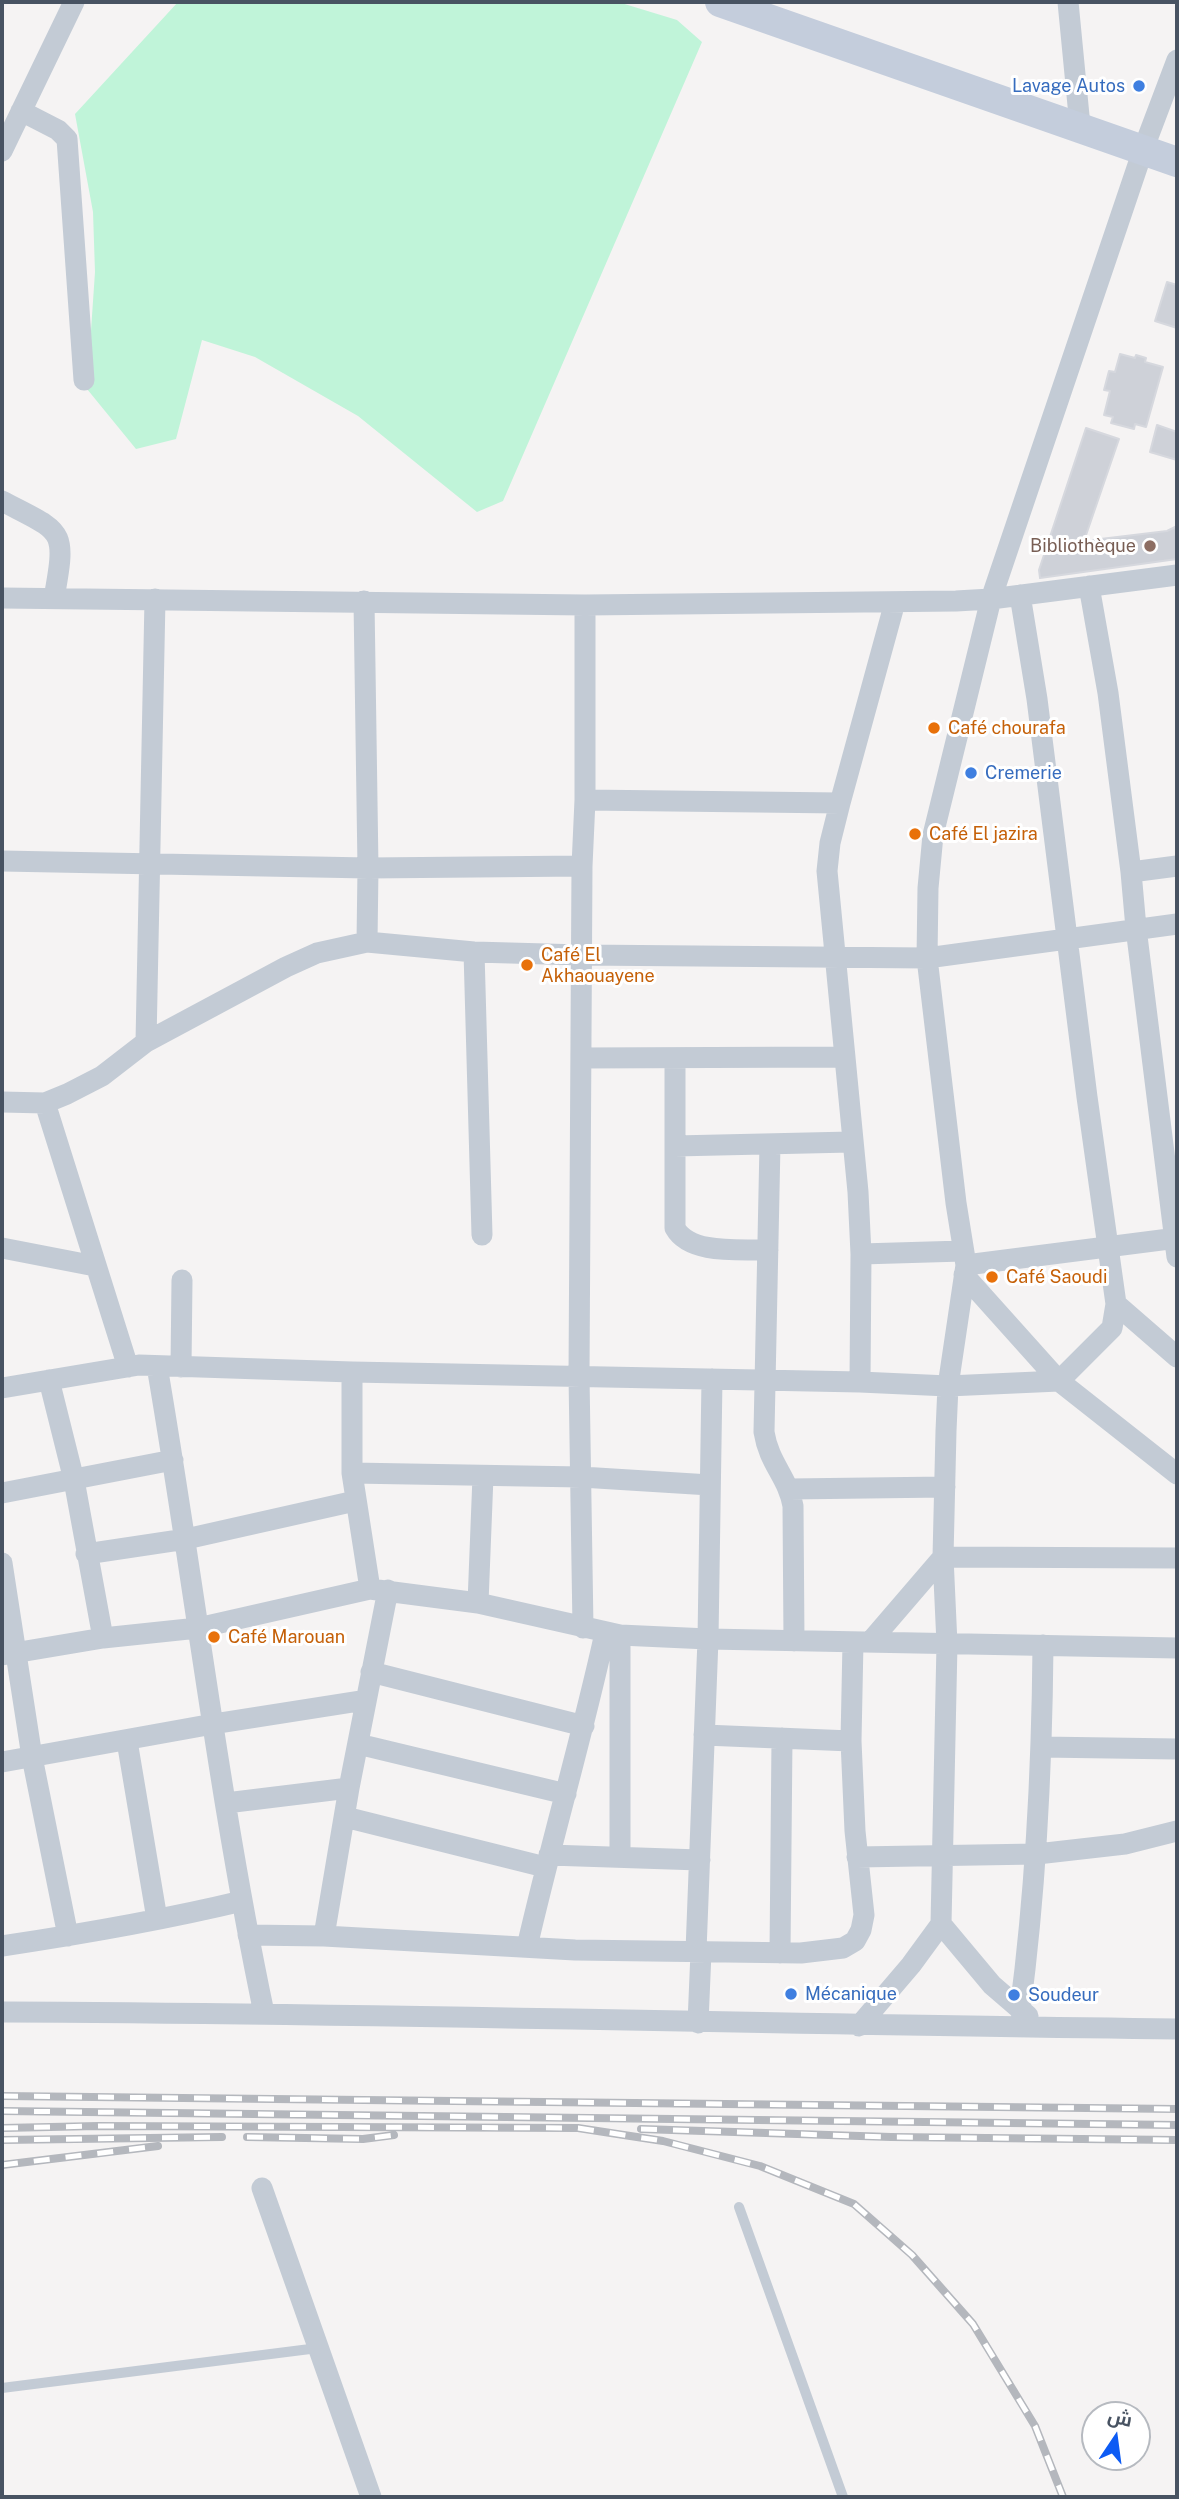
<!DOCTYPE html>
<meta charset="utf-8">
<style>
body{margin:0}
#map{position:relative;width:1179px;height:2499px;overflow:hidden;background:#f5f3f3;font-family:"Public Sans",Cairo,sans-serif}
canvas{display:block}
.frame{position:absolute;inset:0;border:4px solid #485362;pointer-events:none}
.north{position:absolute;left:1081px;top:2401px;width:70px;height:70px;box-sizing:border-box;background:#fff;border:2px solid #b6bac0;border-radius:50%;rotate:13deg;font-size:19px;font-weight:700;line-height:28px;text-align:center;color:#485362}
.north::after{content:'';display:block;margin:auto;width:24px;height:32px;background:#0d5bf4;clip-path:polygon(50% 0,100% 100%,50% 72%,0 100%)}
</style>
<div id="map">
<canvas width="1179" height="2499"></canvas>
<div class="frame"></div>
<div class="north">ش</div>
</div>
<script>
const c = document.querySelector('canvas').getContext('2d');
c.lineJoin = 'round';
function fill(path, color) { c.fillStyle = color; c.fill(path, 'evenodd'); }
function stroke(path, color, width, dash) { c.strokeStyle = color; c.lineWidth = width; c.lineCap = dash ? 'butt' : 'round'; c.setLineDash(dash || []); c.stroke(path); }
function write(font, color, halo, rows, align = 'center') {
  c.font = font + ' "Public Sans",sans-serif'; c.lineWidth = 6; c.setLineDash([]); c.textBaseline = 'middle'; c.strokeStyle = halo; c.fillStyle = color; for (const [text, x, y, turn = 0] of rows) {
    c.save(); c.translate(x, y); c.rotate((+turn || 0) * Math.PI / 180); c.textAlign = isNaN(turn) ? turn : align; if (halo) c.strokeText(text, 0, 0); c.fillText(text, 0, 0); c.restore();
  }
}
fill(new Path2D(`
 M178,2h440l59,18 25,22 -199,459 -26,11 -119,-96 -103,-59 -53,-17 -26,99 -40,10 -49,-60 8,-117 -2,-60 -18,-98z`), '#c0f4d9');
const building = new Path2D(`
 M1167,282l10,3v43l-22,-7z
 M1120,354l15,4 1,-3 10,3 -1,4 18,5 -17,60 -11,-3 -1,5 -23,-6 2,-6 -9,-2 6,-24 -6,-1 5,-19 6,1z
 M1157,425l20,7v28l-27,-8z
 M1086,428l33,11 -35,102 83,-10 10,-5v33l-137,19 -1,-8z`);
fill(building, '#ced1d8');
stroke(building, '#d6d8de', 2);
stroke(new Path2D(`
 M739,2207l104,290
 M2,2388l316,-40`), '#c3cbd5', 10);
stroke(new Path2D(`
 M1068,2l12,124
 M21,111l37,19 9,9 17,241
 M2,151l72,-149
 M2,501c61,32 65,26 52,97
 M1089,586l19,107 23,179 5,56 41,329
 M2,598l583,7 371,-4 35,-2 186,-24
 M364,601l4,267 -1,74
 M585,800l255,3
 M2,861l366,7 214,-2
 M1131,872l46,-6
 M474,952l8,283
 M146,1042l9,-443
 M581,1058l262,-1
 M675,1059v169c15,27 65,21 93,22
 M2,1102l43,1 22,-9 35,-18 44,-34 140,-75 31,-14 50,-11 107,10 108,3 345,3 250,-34
 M45,1103l83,264
 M770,1144l-6,288c5,32 24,45 29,74l1,135
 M675,1146l176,-4
 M2,1248l93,18
 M861,1254l102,-3
 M966,1265l211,-27
 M964,1275l95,106 118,93
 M1116,1304l61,53
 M157,1366c37,216 62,433 107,647
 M181,1367l1,-87
 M352,1372v101l18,116
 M49,1380l25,100 29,158
 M860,1382l1,-128 -3,-62 -31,-321 3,-28 10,-40 55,-201
 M2,1388l137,-23 213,7 508,10 88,4 111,-5 53,-53 4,-24 -29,-207 -50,-398 -17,-104
 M352,1473l229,4 129,8
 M790,1489l155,-2
 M2,1493l171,-33
 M86,1554l100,-15 169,-38
 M2,1563l30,194 36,179
 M478,1603l5,-127
 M583,1628l-4,-252 3,-510 3,-66v-195
 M870,1642l73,-85 234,1
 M2,1655l101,-17 95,-10 172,-39 108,14 142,32 88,4 469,9
 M371,1672l213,54
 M704,1735l147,6
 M127,1741l30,178
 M358,1744l208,50
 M1042,1747l135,2
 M2,1762l211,-38 153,-24
 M226,1803l123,-15
 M345,1817l200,50
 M549,1855l151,5
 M620,1857v-222
 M857,1857l180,-3 88,-10 52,-13
 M941,1924l51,61 36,31
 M248,1935l76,1 251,14 226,3 42,-5 12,-7 6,-11 3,-15 -9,-84 -4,-90 2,-99
 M324,1936l25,-148 39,-198
 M2,1946c80,-12 161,-26 240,-45
 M527,1947c24,-105 55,-209 78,-314
 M696,1951l12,-312 4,-260
 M780,1953l2,-215
 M1020,2010c16,-122 22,-242 23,-365
 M2,2012c392,1 783,13 1175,17
 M698,2023l3,-71
 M859,2026l52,-61 30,-41 6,-280 -4,-87 3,-126 2,-45 18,-121 -10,-62 -29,-245 1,-70 5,-53 58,-236 152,-449 34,-90
 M262,2188l109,309`), '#c3cbd5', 21);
stroke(new Path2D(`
 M720,2l457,160`), '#c4cddc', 30);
const rail = new Path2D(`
 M2,2096l1175,13
 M2,2111l1175,14
 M2,2128l96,-2 480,2 85,13 97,25 94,38 58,51 61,69 62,102 28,71
 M641,2129l250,8 286,3
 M247,2137l116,2 31,-4
 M2,2140l220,-3
 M2,2165l156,-19`);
stroke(rail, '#b4b7bd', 8);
stroke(rail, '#fff', 5, [16]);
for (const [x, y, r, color] of [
 [1139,86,7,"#3f7fe0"],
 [1150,546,7,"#8d6e63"],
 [934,728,7,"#e8710a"],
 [971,773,7,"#3f7fe0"],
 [915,834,7,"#e8710a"],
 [527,965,7,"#e8710a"],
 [992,1277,7,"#e8710a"],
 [214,1637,7,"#e8710a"],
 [791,1994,7,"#3f7fe0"],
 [1014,1995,7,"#3f7fe0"]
]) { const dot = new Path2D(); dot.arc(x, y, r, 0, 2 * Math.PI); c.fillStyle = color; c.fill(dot); stroke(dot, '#fff', 2.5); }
write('18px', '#366cbe', '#fff', [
 ["Lavage Autos",1125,86,"right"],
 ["Cremerie",985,773],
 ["Mécanique",805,1994],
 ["Soudeur",1028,1995]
], 'left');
write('18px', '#785e54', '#fff', [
 ["Bibliothèque",1136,546]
], 'right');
write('18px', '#c56008', '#fff', [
 ["Café chourafa",948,728],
 ["Café El jazira",929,834],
 ["Café El",541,955],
 ["Akhaouayene",541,976],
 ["Café Saoudi",1006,1277],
 ["Café Marouan",228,1637]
], 'left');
</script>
